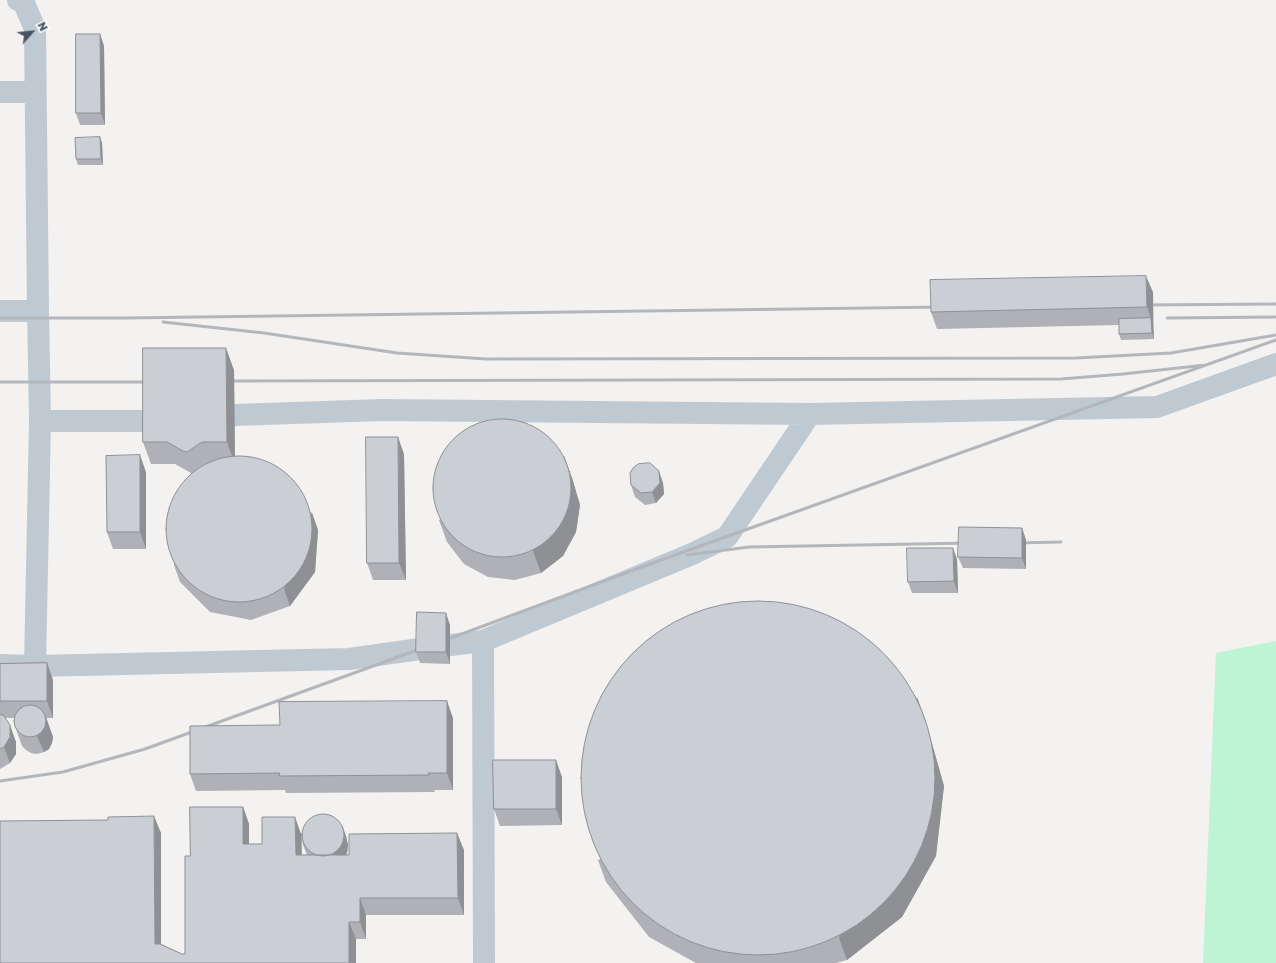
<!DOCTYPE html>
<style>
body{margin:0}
#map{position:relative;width:1276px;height:963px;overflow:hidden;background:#f4f1f1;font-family:"Golos Text",sans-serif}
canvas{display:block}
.north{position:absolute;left:12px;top:12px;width:40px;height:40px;-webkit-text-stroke:3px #fff;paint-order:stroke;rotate:63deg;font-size:11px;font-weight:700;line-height:16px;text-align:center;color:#485561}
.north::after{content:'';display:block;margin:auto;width:14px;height:18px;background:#485561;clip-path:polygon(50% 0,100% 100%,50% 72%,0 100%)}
</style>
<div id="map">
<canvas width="1276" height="963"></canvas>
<div class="north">N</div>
</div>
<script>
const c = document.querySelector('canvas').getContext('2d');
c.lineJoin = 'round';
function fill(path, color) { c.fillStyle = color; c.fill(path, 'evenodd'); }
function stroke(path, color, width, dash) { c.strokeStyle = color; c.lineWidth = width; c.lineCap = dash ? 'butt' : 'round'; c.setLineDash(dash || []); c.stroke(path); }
fill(new Path2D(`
 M1276,641v322h-73l13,-310z`), '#bef3d3');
stroke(new Path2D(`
 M18,0l6,3 11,26 3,282
 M0,92h35
 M0,311h38l2,110
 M810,414l347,-7 119,-43
 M234,415l148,-5 428,4 -83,123 -35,17 -209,87
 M451,645l32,-4 1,322
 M0,665l35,1 5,-245h111
 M35,666l314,-7 71,-10`), '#bfc9d2', 22);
stroke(new Path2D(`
 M1142,305l134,-1
 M0,318h125l817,-11
 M1167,318l109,-1
 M163,322l101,11 133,20 89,6 590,-1 95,-5 105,-18
 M234,381l827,-2 62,-5 83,-9
 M1,382h149
 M1015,543l46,-1
 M687,555l62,-8 222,-4
 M451,638l188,-70 637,-228
 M0,781l63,-9 82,-23 275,-100`), '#b3b7bc', 3);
fill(new Path2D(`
 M100,34l4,12 1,79h-25l-4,-12z
 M100,137l2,6 1,22h-25l-2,-6z
 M1153,292l1,47 -33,1 -2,-6v-9l-182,4 -6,-17z
 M234,370l1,88 77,55 6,17 -3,42 -25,34 -39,14 -41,-8 -30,-30 -6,-17 20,-92h-3l-16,-9h-24l-8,-22z
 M404,454l2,126h-33l-6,-17z
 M564,456l8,22 8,27 -4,27 -13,24 -22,17 -26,7 -27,-3 -24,-13 -17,-22 -8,-22z
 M146,472v77h-33l-6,-17z
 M663,483l1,11 -8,9 -11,2 -10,-8 -4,-12z
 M1022,528l4,12v29l-63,-1 -5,-11z
 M957,559l1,34h-46l-4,-11z
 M450,625v39l-30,-1 -4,-11z
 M47,663l6,17v38h-7l7,19 -1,6 -3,6 -5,3 -7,2 -6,-1 -5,-3 -4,-4 -6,-17 -1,-11h-10l11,24v12l-6,9 -10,6v-105z
 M453,718v72h-19l1,2 -149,1 -1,-3 -89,1 -6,-17 90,-49z
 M925,719l19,67 -8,70 -34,61 -55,43 -11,3h-140l-47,-26 -43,-55 -8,-22z
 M562,777v48l-62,1 -6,-17z
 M243,807l6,17v20h13l39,-11 45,3 2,9 -1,8 -1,2 118,-5v65h-98v24h-10v24h-356l161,-130v111l21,10h3l5,-98zM302,839l1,6 4,10h-5z`), '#afb1b6');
fill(new Path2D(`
 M100,34l4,12 1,79 -4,-12z
 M100,137l2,6 1,22 -2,-6z
 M1146,276l7,16v32l-6,-17z
 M1151,318l2,6 1,15 -2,-6z
 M226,348l8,22 1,94 -8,-22z
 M398,437l6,17 2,126 -7,-17z
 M140,455l6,17v77l-6,-17z
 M564,456l8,22 8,27 -4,27 -13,24 -22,17 -8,-22z
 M659,471l4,12 1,11 -8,9 -4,-11z
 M312,513l6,17 -3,42 -25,34 -6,-17z
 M1022,528l4,12v29l-4,-11z
 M953,548l4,11 1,34 -4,-12z
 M446,613l4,12v39l-4,-12z
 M47,663l6,17v38l-6,-17z
 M917,697l8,22 19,67 -8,70 -34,61 -55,43 -8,-22z
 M447,701l6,17v72l-6,-17z
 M45,714l8,23 -1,6 -3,6 -5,3 -7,-16z
 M10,725l6,17v12l-6,9 -6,-16z
 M556,760l6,17v48l-6,-16z
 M243,807l6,17v37l-6,-17z
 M154,816l7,17v128l-6,-17z
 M295,817l6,17 1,38 -6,-17z
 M342,825l4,11 2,9 -1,8 -4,7 -6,6 -4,-12z
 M457,833l7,17v65l-6,-17z
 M360,898l6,17v24l-6,-17z
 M349,922l7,17v24h-7z`), '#8e9094');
const building = new Path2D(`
 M76,34h24l1,79h-25z
 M100,137l1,22h-25l-1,-21z
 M1146,276l1,31 -216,5 -1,-32z
 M1151,318l1,15 -33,1v-15z
 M143,348h83l1,94h-25l-15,10 -4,-1 -16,-9h-24z
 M433 488a69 69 0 1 1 138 0a69 69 0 1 1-138 0Z
 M366,437h32l1,126h-32z
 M140,455v77h-33l-1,-76z
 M166 529a73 73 0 1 1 146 0a73 73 0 1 1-146 0Z
 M650,463l9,8 1,12 -8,9 -11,1 -10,-8 -1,-12 3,-5 5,-4z
 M959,527l63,1v30l-64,-1z
 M907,548h46l1,33 -46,1z
 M581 778a177 177 0 1 1 354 0a177 177 0 1 1-354 0Z
 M417,612l29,1v39h-30z
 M47,663v38h-47v-37z
 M447,701v72h-19l1,2 -150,1 1,-3 -90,1v-48l90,-1 -1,-23z
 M14 721a16 16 0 1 1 32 0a16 16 0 1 1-32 0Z
 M0,714l4,2 6,9v12l-6,10 -4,2z
 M493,760h63v49h-62z
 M190,807h53v37h19v-27h33l1,38h53v-21l108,-1 1,65h-98v24h-11v41h-349v-142l108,-1v-3l46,-1 1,128h5l22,10h3v-98h5z
 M302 835a21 21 0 1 1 42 0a21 21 0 1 1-42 0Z`);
fill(building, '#cbced4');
stroke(building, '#8e9094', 1);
</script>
